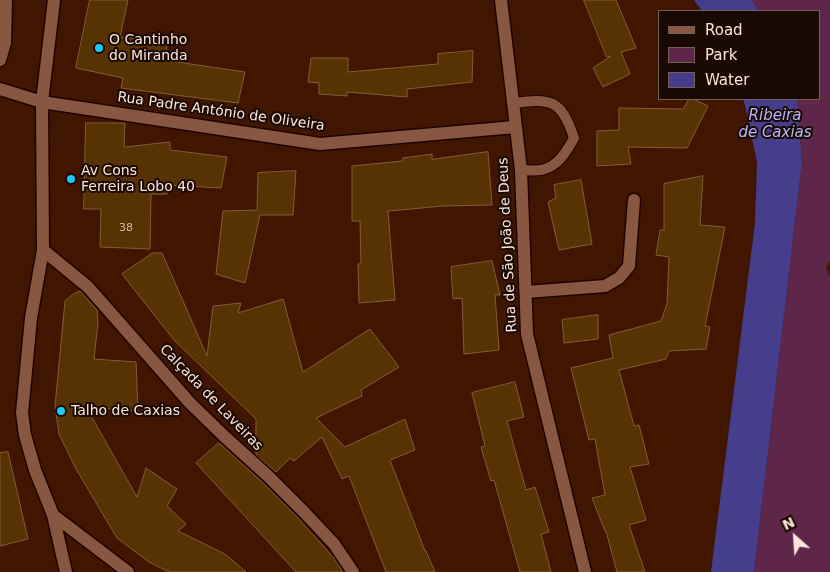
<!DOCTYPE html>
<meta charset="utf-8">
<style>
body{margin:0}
#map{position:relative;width:830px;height:572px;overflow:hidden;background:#401601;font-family:"DejaVu Sans",sans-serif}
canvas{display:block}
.legend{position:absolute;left:658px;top:10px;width:162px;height:90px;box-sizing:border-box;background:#1a0802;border:1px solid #746059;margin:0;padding:6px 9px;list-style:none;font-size:15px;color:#fce5db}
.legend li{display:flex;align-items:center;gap:10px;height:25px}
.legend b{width:25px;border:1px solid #746059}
.north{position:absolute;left:770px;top:512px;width:50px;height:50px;-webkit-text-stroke:4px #1a0802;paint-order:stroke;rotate:334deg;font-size:14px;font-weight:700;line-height:20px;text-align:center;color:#fce5db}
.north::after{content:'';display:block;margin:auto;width:18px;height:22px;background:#fce5db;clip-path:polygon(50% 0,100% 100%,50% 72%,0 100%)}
</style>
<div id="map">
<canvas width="830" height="572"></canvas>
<ul class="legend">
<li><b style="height:6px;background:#875741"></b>Road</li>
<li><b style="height:14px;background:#5e2648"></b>Park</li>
<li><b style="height:14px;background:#473d8d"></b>Water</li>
</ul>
<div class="north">N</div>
</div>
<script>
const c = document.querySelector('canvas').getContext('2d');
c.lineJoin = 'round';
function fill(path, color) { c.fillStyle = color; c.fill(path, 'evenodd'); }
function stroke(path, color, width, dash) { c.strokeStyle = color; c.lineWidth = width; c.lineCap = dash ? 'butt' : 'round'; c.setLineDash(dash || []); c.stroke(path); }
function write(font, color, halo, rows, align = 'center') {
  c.font = font + ' "DejaVu Sans",sans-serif'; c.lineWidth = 4; c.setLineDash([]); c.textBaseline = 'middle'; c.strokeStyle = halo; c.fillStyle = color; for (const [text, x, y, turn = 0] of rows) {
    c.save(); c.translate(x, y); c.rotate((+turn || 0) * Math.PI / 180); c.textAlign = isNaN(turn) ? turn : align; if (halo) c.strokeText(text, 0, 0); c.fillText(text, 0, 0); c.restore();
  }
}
fill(new Path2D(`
 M752,0h78v261l-4,6 4,10v295h-76l48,-410 -5,-63h22v-88h-60z`), '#5e2648');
fill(new Path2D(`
 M694,0h58l7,11h-57z
 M743,99h54l5,63 -48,410h-43l44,-349 2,-61 -12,-57z`), '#473d8d');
const building = new Path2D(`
 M90,0h38l-8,37 48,5 -4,18 81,12 -7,31 -117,-15 2,-10 -47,-10z
 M584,0h32l20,48 -15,4 9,22 -27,13 -10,-19 18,-12 -4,1z
 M473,51l-1,31 -65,7v8l-60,-5v4l-28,-2v-11l-11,-1 3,-24h37v14l90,-8v-10z
 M689,99h4l15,7 -21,42 -59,-1 3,17 -34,2v-35l22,-1v-22l64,1z
 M86,123h39l-1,24 46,-5v8l57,7 -6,31 -53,-3 -1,9h-16l-1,55 -50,-2 1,-38h-17z
 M488,152l4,53 -49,1 -55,5 7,89 -36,3 -1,-39h3l-1,-43h-8v-55l51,-5v-3l29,-4v5z
 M296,171l-3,44h-33l-15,68 -29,-9 7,-63 34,-1 1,-37z
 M703,176l-3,49 25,2 -20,99 5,1 -4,22 -37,2 -3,8 -47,11 15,56 5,-1 10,39 -19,3 16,53 -17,5 16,47h-28l-11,-41h-1l-13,-33 13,-3 -10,-56 -6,1 -18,-72 42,-10 -4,-23 52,-14 6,-17 2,-47 -13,-2 4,-25h4v-46z
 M581,180l11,64 -33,6 -11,-48 8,-4 -2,-13z
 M153,253h9l45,103 6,-50 28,-3 -3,10 45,-14 20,73 67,-43 29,38 -38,23 1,6 -46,22 29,29 60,-28 10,31 -25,10 35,91h1l9,21h-49l-37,-96 -7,3 -20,-42 -28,24 -4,-3 -14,14 -20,-17v-36l-82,-79 -52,-66z
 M492,261l8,34h-5l4,55 -35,4 -2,-56 -9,1 -2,-32z
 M80,291l17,19 1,13 -4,36 42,3 2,49 -52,-4 51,90 9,-29 31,21 -10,17 19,18 -8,7 47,23 21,18h-77l-20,-10 -32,-24 -41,-69 -17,-35 -4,-28 10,-105 7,-6z
 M598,315v24l-34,4 -2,-23z
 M515,382l9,35 -17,4 19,69 9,-3 14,45 -8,2 10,38h-31l-26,-92 -3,1 -10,-34 4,-1 -13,-53z
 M219,443l43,39 36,36 36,40 9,14h-47l-100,-109z
 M8,452l20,87 -28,7v-93z`);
fill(building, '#573203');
stroke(building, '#835d37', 1);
const service = new Path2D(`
 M513,103c38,-5 48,-4 61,35 -7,13 -16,29 -33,32 -6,1 -13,0 -20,0`);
const minor = new Path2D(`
 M54,0l-12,102 1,148 -12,68 -9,95 3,22 10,35 18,45 13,57
 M501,0l20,170 6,164 58,238
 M0,60l5,-17 1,-43
 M0,89l42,13 278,42 195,-17
 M43,250l45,37 102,116 35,34 43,39 36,36 30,32 19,28
 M526,292l79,-6 14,-8 10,-12 5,-66
 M53,515l75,57`);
stroke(service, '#200300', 12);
stroke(minor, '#200300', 15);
stroke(service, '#875741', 10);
stroke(minor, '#875741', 12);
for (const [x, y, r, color] of [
 [99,48,5,"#1cc9fc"],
 [71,179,5,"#1cc9fc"],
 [61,411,5,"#1cc9fc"]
]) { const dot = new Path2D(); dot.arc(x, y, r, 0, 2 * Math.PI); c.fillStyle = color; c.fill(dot); stroke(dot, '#1a0802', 2); }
write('11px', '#d3b8a5', null, [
 ["38",126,228]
]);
write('14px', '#fce5db', '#1a0802', [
 ["O Cantinho",109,40],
 ["do Miranda",109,56],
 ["Av Cons",81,171],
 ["Ferreira Lobo 40",81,187],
 ["Talho de Caxias",71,411]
], 'left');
write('14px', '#fce5db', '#1a0802', [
 ["Rua Padre António de Oliveira",221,112,8],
 ["Rua de São João de Deus",508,245,-93],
 ["Calçada de Laveiras",211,398,46]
]);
write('italic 15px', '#b7b6f9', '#1a0802', [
 ["Ribeira",775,116],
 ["de Caxias",775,133]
]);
</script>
